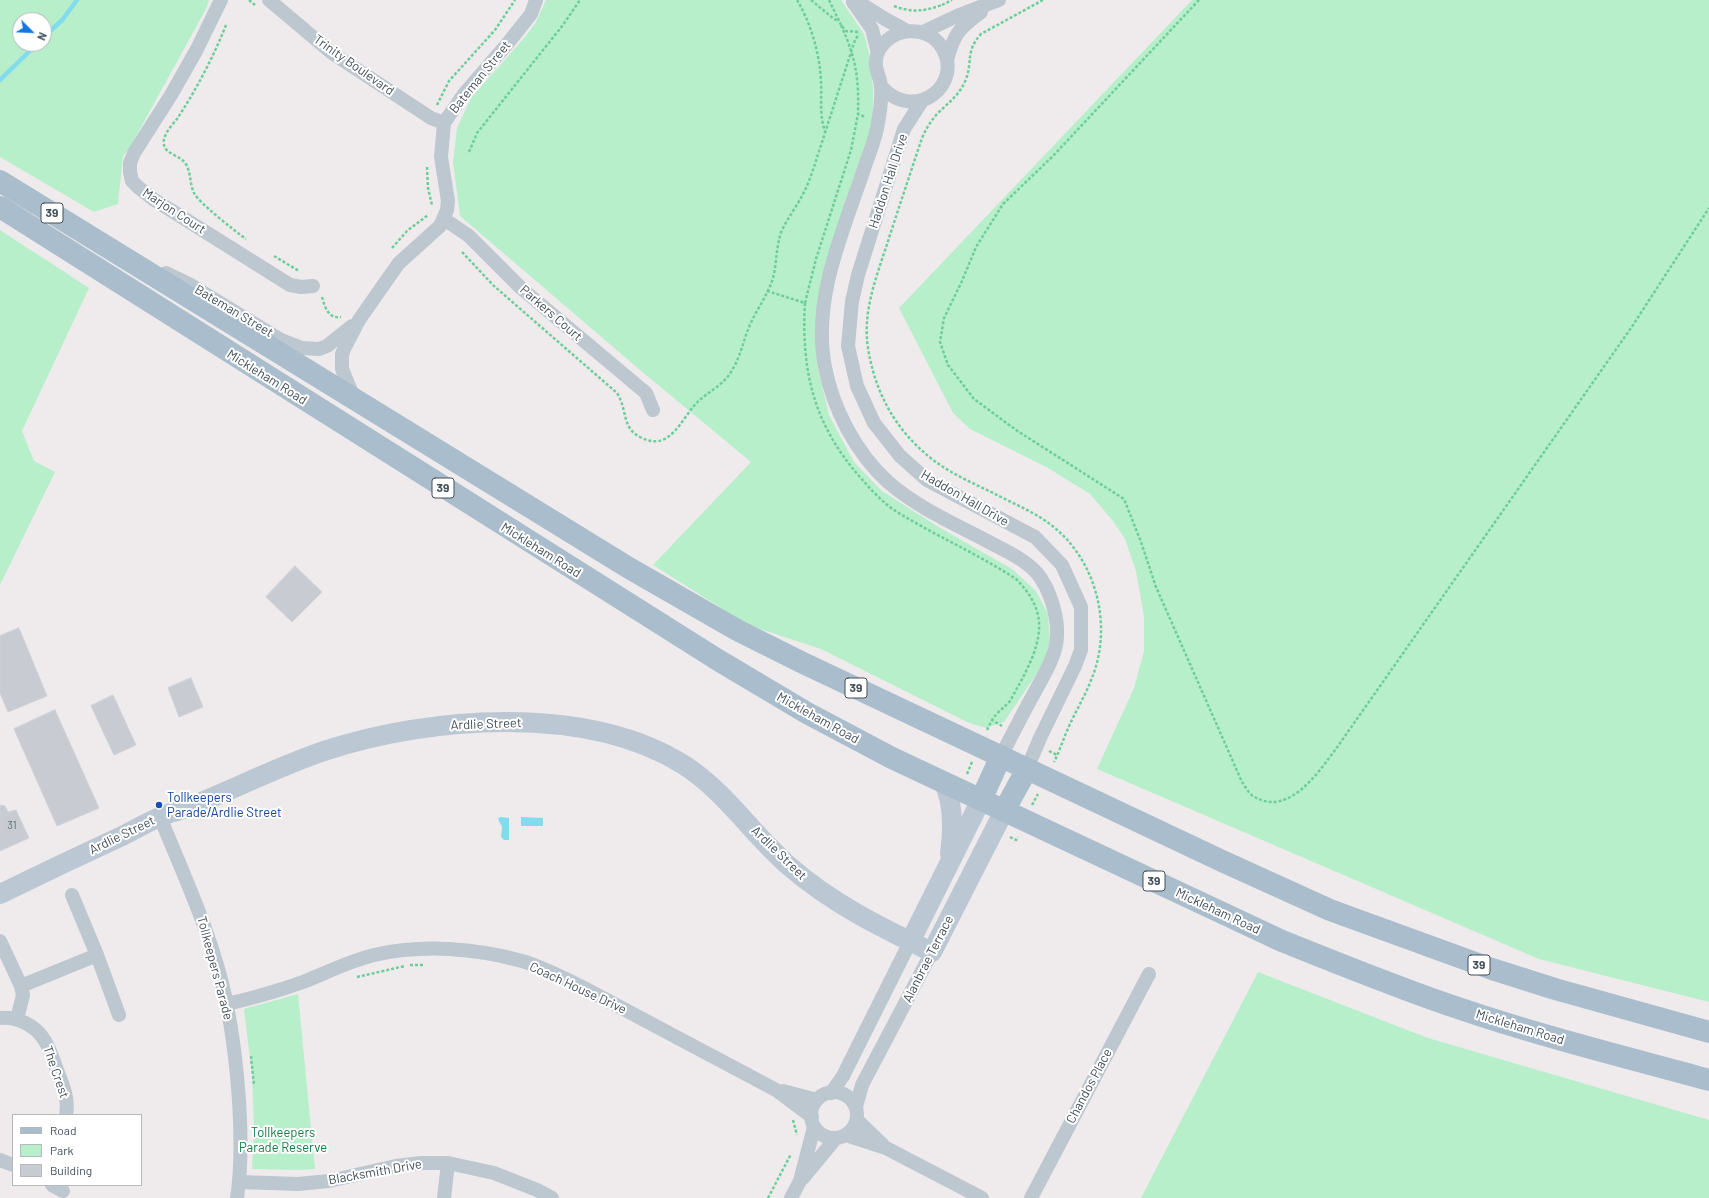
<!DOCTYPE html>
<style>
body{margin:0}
#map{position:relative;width:1709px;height:1198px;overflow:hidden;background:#efebec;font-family:Barlow,sans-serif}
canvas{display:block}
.legend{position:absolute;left:12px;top:1114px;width:130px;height:72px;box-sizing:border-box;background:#fff;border:1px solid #b4b9bd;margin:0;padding:5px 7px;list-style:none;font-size:12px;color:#44505a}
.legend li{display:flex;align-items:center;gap:8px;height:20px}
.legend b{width:20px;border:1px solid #b4b9bd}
.north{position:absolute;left:12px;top:12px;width:40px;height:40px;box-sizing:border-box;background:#fff;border:1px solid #b4b9bd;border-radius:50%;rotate:114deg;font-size:11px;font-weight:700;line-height:16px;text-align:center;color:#44505a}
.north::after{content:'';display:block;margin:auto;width:14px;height:18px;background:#1376e1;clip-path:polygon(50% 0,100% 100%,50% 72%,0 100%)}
</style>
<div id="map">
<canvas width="1709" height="1198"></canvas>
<ul class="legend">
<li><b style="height:5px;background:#aabdcc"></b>Road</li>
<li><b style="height:11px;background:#b7efca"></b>Park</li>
<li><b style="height:11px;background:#c8cbd1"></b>Building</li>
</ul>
<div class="north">N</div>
</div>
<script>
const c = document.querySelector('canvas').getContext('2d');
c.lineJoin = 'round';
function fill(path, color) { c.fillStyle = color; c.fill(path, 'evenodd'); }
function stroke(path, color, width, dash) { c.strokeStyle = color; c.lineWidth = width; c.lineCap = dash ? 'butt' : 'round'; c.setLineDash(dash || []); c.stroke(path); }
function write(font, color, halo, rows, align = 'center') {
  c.font = font + ' Barlow,sans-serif'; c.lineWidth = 4; c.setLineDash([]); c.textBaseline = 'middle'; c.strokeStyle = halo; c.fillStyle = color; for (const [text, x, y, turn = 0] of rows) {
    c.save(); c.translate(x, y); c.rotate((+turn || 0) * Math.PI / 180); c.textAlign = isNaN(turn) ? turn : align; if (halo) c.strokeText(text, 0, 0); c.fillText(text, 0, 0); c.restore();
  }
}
fill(new Path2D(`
 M0,0h209l-3,9 -77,140 -6,7 -5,48 -24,8 -94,-55zM20,20h24v24h-24z
 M546,0h295l23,34 5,19 4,35v39l-57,193 1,45 12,50 25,47 28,29 55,35 75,43 24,22 12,23 2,27 -6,22 -40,59 -18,6 -19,-6 -146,-73 -73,-24 -95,-60 98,-103 -111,-92 -180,-154 -7,-54 4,-34 14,-30 54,-61 11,-15z
 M1192,0h517v1002l-170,-43 -442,-190 37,-81 10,-37v-34l-8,-46 -11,-32 -12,-18 -23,-27 -42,-26 -78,-39 -17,-16 -54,-105z
 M0,230l89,58 -67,143 12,30 21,11 -55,113z
 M1258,972l170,66 281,82v78h-568z
 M298,994l17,175 -17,1 -46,-1 2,-42 -2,-52 -8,-66z`), '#b7efca');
fill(new Path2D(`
 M500,817l9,1v22h-5l-3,-3 1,-10 -4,-8z
 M521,817l22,1v8h-22z`), '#82dcee');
stroke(new Path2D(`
 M44,37l19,-18 14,-19
 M0,80l37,-36`), '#82dcee', 4.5);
const building = new Path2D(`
 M295,566l27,26 -30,30 -26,-25z
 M19,628l28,68 -39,16 -8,-19v-57z
 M191,678l12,29 -24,10 -11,-29z
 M113,695l23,50 -22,10 -23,-49z
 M55,710l44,98 -42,18 -43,-97z
 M0,805l5,1 3,6 8,-2 13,28 -29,13z`);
fill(building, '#c8cbd1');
stroke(building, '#cfd2d8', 1);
stroke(new Path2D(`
 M249,0l6,5
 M797,0c14,23 23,55 24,82 1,16 -2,33 4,49
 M811,0l23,19 5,2
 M829,0l12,25
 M1043,0l-62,34c-16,18 -8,26 -15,45 -6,16 -18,24 -29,35 -7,8 -11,15 -15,24 -11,33 -22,66 -33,100 -11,35 -27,72 -21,110 7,45 28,83 64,111 20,16 46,26 69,38 16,8 32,15 46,25 45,31 64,93 49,144 -6,21 -17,39 -26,58 -6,13 -10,26 -16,38
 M1199,0l-146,156 -50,48 -27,43 -14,34 -18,37 -4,24 8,23 26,34 42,31 108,69 17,43 15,45 86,195c3,4 7,12 11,14 36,23 67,-26 85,-50l293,-418 78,-120
 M942,5l10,-5
 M894,6c18,7 31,5 48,-1
 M226,25c-13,33 -30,65 -49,94 -6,7 -15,17 -13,26 2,10 18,10 23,21 4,9 3,19 7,27 5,10 41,38 52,46
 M858,32l-12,-1 -5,-6c15,34 18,52 17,89
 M437,105l12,-24 46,-51 20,-30
 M469,152l8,-19 86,-108 17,-25
 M427,167l1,21 4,17
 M392,248l15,-17 21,-16
 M462,252l32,34 123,107c11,17 4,36 25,45 26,13 38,-15 51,-31 11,-14 28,-19 38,-35 9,-14 12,-30 18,-45 7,-17 19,-32 24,-49 4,-16 3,-33 9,-48 6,-12 14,-23 20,-34 4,-7 7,-15 10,-23l43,-133 4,-6
 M274,256l25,15
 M767,291l38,12 11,-44 35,-109 7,-36 7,3
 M322,297c3,10 6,22 19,20
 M805,303c-4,68 9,122 55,174 11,13 23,26 37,35 39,24 81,42 119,67 8,8 15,17 19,27 14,31 -11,69 -25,95 -6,7 -13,11 -18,19
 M987,730l5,-10 10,6
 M1049,751l8,4
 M967,774l5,-12
 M1032,805l6,-11
 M1010,837l6,3 2,-3
 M410,965h13
 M357,977l48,-11
 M251,1056l3,29
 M793,1120l4,15
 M768,1198l23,-44`), '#6ece9b', 2.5, [3, 2]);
stroke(new Path2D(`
 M221,0l-25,51 -25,44 -37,58 -4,10v9l2,9 6,6 15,12 137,86 11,2 12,-1
 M269,0l63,53 99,65 13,5
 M855,0l30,19 22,12
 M853,2l19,27 6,24
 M923,32l36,-17 40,-15
 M947,60c7,-26 12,-32 34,-48
 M881,86c34,39 85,-3 60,-40 -15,-22 -51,-19 -63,6 -6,15 2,22 3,35 1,11 -1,25 -3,36 -2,16 -10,33 -15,49 -21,62 -51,128 -38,195 8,42 31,86 63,115 30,26 67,42 101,60 17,9 35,17 48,31 13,16 21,43 20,63 0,20 -16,44 -25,61 -11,20 -21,40 -31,59
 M922,101l-18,28 -46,146 -6,26 -4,45 9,40 17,37 26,33 27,24 108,57 27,28 19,42v43l-6,16 -35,72 -13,31
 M444,219l25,17 52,52 125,105 7,17
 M166,273l23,11 92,56 21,8 17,1 8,-3 25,-20
 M354,398l-12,-29v-15l3,-7 14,-27 30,-43 10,-14 41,-37 7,-16 1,-9 -7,-44 3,-34 20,-29 44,-51 23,-29 5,-14
 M160,817c25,61 54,123 67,188 6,32 10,64 12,96 2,32 3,65 -2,97
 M72,895l25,60 22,60
 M0,941l21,45 2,9 -6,24
 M21,986l76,-31
 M227,1004c26,-6 51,-13 76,-22 23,-9 46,-21 71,-27 48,-11 101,-7 148,6 21,6 42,17 62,27l192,102 36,27
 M0,1018c16,-2 34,7 43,20 7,9 10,22 14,32 6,15 12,29 9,45
 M783,1091l34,9
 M811 1115a23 23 0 1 1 46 0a23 23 0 1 1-46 0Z
 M831,1093l12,-17 67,-134
 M856,1107l6,-22 70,-133
 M857,1120l26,25
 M846,1135l40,13 96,50
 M0,1160l13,5
 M803,1178l33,-40
 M239,1182l59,2 31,-3 67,-15 25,-3h27l46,10 43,17 15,8
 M52,1185l11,6
 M444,1198l4,-35
 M791,1198l9,-17 14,-54
 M1031,1198l118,-224`), '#bcc7cf', 14);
stroke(new Path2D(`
 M944,783c10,21 9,48 6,71
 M0,894c41,-20 81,-39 122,-58 13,-6 25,-14 38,-19 11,-5 23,-7 34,-12 44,-18 86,-39 130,-54 106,-35 263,-47 360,14 42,27 68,69 105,101 42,37 93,62 143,86l72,-141
 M910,942l71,-142`), '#bbc8d4', 20);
stroke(new Path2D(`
 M0,181l629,387 108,62 64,32 421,199 108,49 162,59 63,20 154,43
 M0,207l718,453 89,53 85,45 390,183c58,23 116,47 176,67 82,28 167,49 251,72
 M981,800l20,-44
 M1004,811l23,-42`), '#aabdcc', 22);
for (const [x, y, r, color] of [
 [159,805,4,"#1a4fb4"]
]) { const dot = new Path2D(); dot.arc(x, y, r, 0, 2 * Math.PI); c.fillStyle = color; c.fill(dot); stroke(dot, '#fff', 1.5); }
write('11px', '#656f78', null, [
 ["31",12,825]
]);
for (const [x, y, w] of [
 [52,213,22],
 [443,488,22],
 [856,688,22],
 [1154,881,22],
 [1479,965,22]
]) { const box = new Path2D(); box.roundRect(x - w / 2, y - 10, w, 20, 3); c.fillStyle = '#fff'; c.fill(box); stroke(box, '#44505a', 1); }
write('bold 12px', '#44505a', null, [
 ["39",52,213],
 ["39",443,488],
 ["39",856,688],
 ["39",1154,881],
 ["39",1479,965]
]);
write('13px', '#44505a', '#fff', [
 ["Trinity Boulevard",354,65,35],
 ["Bateman Street",480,77,-51],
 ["Haddon Hall Drive",888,181,-72],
 ["Marjon Court",174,211,33],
 ["Bateman Street",234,311,31],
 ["Parkers Court",551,313,41],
 ["Mickleham Road",267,377,32],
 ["Haddon Hall Drive",965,498,30],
 ["Mickleham Road",541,550,32],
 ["Mickleham Road",818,718,29],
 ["Ardlie Street",486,724,-2],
 ["Ardlie Street",122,835,-26],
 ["Ardlie Street",779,853,44],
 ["Mickleham Road",1218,911,25],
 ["Alanbrae Terrace",928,959,-63],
 ["Tollkeepers Parade",215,968,75],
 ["Coach House Drive",578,988,25],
 ["Mickleham Road",1520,1027,17],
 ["The Crest",56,1072,71],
 ["Chandos Place",1089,1086,-62],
 ["Blacksmith Drive",375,1172,-10]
]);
write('13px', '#164399', '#fff', [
 ["Tollkeepers",167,798],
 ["Parade/Ardlie Street",167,813]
], 'left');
write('13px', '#137c43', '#fff', [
 ["Tollkeepers",283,1133],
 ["Parade Reserve",283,1148]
]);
</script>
